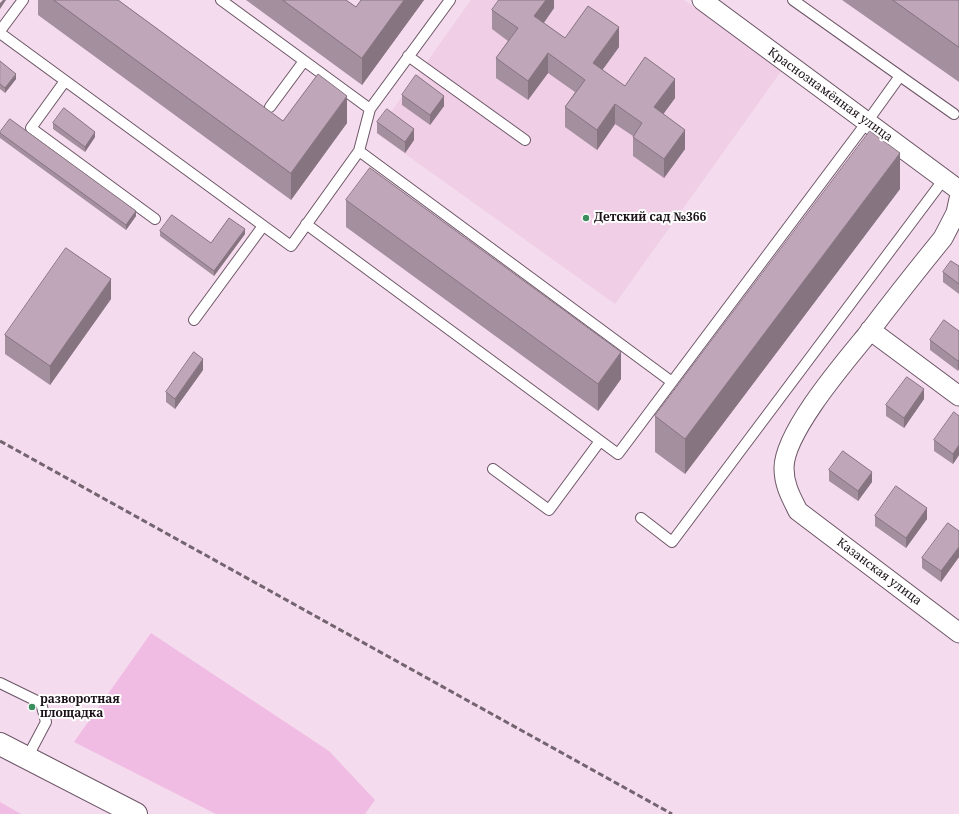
<!DOCTYPE html>
<meta charset="utf-8">
<style>
body{margin:0}
canvas{display:block;background:#f5dbee}
</style>
<canvas width="959" height="814"></canvas>
<script>
const c = document.querySelector('canvas').getContext('2d');
c.lineJoin = 'round';
function fill(path, color) { c.fillStyle = color; c.fill(path, 'evenodd'); }
function stroke(path, color, width, dash) { c.strokeStyle = color; c.lineWidth = width; c.lineCap = dash ? 'butt' : 'round'; c.setLineDash(dash || []); c.stroke(path); }
function write(font, color, halo, rows, align = 'center') {
  c.font = font + ' "Noto Serif",serif'; c.lineWidth = 4; c.setLineDash([]); c.textBaseline = 'middle'; c.strokeStyle = halo; c.fillStyle = color; for (const [text, x, y, turn = 0] of rows) {
    c.save(); c.translate(x, y); c.rotate((+turn || 0) * Math.PI / 180); c.textAlign = isNaN(turn) ? turn : align; if (halo) c.strokeText(text, 0, 0); c.fillText(text, 0, 0); c.restore();
  }
}
fill(new Path2D(`
 M471,0h213l98,70 -167,234 -239,-171z`), '#efcee6');
fill(new Path2D(`
 M151,633l178,118 46,49 -10,14h-149l-142,-72z
 M0,802l21,12h-21z`), '#f1bce3');
const lane = new Path2D(`
 M221,0l149,109
 M0,31l23,-31
 M0,33l291,213 68,-95 11,-42 80,-109
 M408,56l117,84
 M900,76l54,38
 M65,81l-34,47 124,91
 M270,107l34,-46
 M359,151l313,231
 M306,224l312,230 249,-332 33,-46 -107,-76
 M194,320l69,-94
 M493,469l56,41 51,-69
 M641,518l31,24 272,-363
 M0,683l41,20 5,19 -19,36`);
const street = new Path2D(`
 M702,0l257,190
 M959,199l-3,14 -13,25c-26,32 -52,65 -77,98 -23,28 -82,97 -82,132 0,17 7,29 14,43l161,122
 M870,330l89,66`);
const secondary = new Path2D(`
 M0,744l136,70`);
stroke(lane, '#6c5666', 12);
stroke(street, '#6c5666', 21);
stroke(secondary, '#6c5666', 24);
stroke(lane, '#fff', 10);
stroke(street, '#fff', 19);
stroke(secondary, '#fff', 22);
stroke(new Path2D(`
 M0,441l672,373`), '#73646f', 3, [6, 3]);
fill(new Path2D(`
 M38,0h80l165,121 64,2 -56,77 -253,-185z
 M246,0h100l10,7 68,-7 -62,85z
 M554,0v8l-10,15 21,15 54,9 -17,23 23,16 50,12 -12,16 22,35 -21,29 -31,-22v-20l-18,-12 -18,26 -32,-23v-20l10,-15 -27,-19 -20,27 -32,-22v-20l12,-17 -16,-12v-19z
 M842,0h117v82z
 M0,61l16,18 -11,14 -5,-4z
 M402,95l42,11 -14,19 -28,-20z
 M377,122l37,18 -9,13 -28,-20z
 M53,123l42,14 -10,15 -32,-23z
 M0,132l136,84 -10,14 -126,-92z
 M900,189l-215,285 -30,-22v-36z
 M346,200l275,179 -23,32 -252,-184z
 M160,231l51,12 34,-9 -31,42 -54,-40z
 M959,266v28l-16,-12v-10z
 M111,299l-61,86 -45,-31v-19z
 M959,331l-1,40 -28,-21v-10z
 M203,370l-28,39 -9,-7v-10z
 M924,399l-20,29 -18,-12v-11z
 M959,416v39l-6,9 -19,-13v-11z
 M829,470l43,12 -14,19 -29,-20z
 M875,516l52,3 -21,29 -31,-22z
 M959,531v26l-18,25 -19,-14v-10z`), '#a48f9e');
fill(new Path2D(`
 M3,0h3l-6,9v-6z
 M404,0h20l-62,85v-27z
 M546,0h8v8l-20,28v-20z
 M619,27v20l-26,36v-20z
 M548,53v20l-20,27v-19z
 M16,74v5l-11,14v-5z
 M675,79v19l-21,29v-20z
 M347,96v27l-56,77v-27z
 M444,96v10l-14,19v-10z
 M615,104v20l-18,26v-20z
 M414,129v11l-9,13v-11z
 M685,130v19l-21,29v-19z
 M95,132v5l-10,15v-5z
 M900,153v36l-215,285v-35z
 M136,211v5l-10,14v-5z
 M245,229v5l-31,42v-5z
 M111,279v20l-61,86v-19z
 M621,352v27l-23,32v-27z
 M203,359v11l-28,39v-10z
 M959,359v10l-1,2v-10z
 M924,389v10l-20,29v-10z
 M959,445v10l-6,9v-10z
 M872,472v10l-14,19v-10z
 M927,508v11l-21,29v-10z
 M959,547v10l-18,25v-11z`), '#867481');
const building = new Path2D(`
 M54,0h64l165,121 35,-47 29,22 -56,77z
 M283,0h63l10,7 5,-7h43l-42,58z
 M499,0h47l-12,16 31,22 23,-32 31,21 -26,36 32,23 20,-29 30,22 -21,28 31,23 -21,29 -31,-22 9,-14 -27,-19 -18,26 -32,-23 20,-27 -37,-27 -20,28 -32,-23 22,-30 -26,-18z
 M893,0h66v47z
 M0,61l16,13 -11,14 -5,-4z
 M416,75l28,21 -14,19 -28,-20z
 M64,108l31,24 -10,15 -32,-24z
 M387,109l27,20 -9,13 -28,-20z
 M10,119l126,92 -10,14 -126,-92v-1z
 M870,131l30,22 -215,286 -30,-23z
 M370,168l251,184 -23,32 -252,-184z
 M172,215l39,28 18,-25 16,11 -31,42 -54,-40z
 M66,248l45,31 -61,87 -45,-31z
 M951,261l8,5v18l-16,-12z
 M944,320l15,11v28l-1,2 -28,-21z
 M194,352l9,7 -28,40 -9,-7z
 M907,377l17,12 -20,29 -18,-13z
 M954,412l5,4v29l-6,9 -19,-14z
 M843,451l29,21 -14,19 -29,-21z
 M896,486l31,22 -21,30 -31,-22z
 M948,523l11,8v16l-18,24 -19,-13z`);
fill(building, '#bfa6b8');
stroke(building, '#867481', 1);
for (const [x, y, r, color] of [
 [586,218,4,"#3c8e5f"],
 [32,707,4,"#3c8e5f"]
]) { const dot = new Path2D(); dot.arc(x, y, r, 0, 2 * Math.PI); c.fillStyle = color; c.fill(dot); stroke(dot, '#fff', 1.5); }
write('12px', '#1a1218', '#fff', [
 ["Краснознамённая улица",830,95,36],
 ["Казанская улица",879,572,37]
]);
write('bold 12px', '#1a1218', '#fff', [
 ["Детский сад №366",594,218],
 ["разворотная",40,700],
 ["площадка",40,714]
], 'left');
</script>
